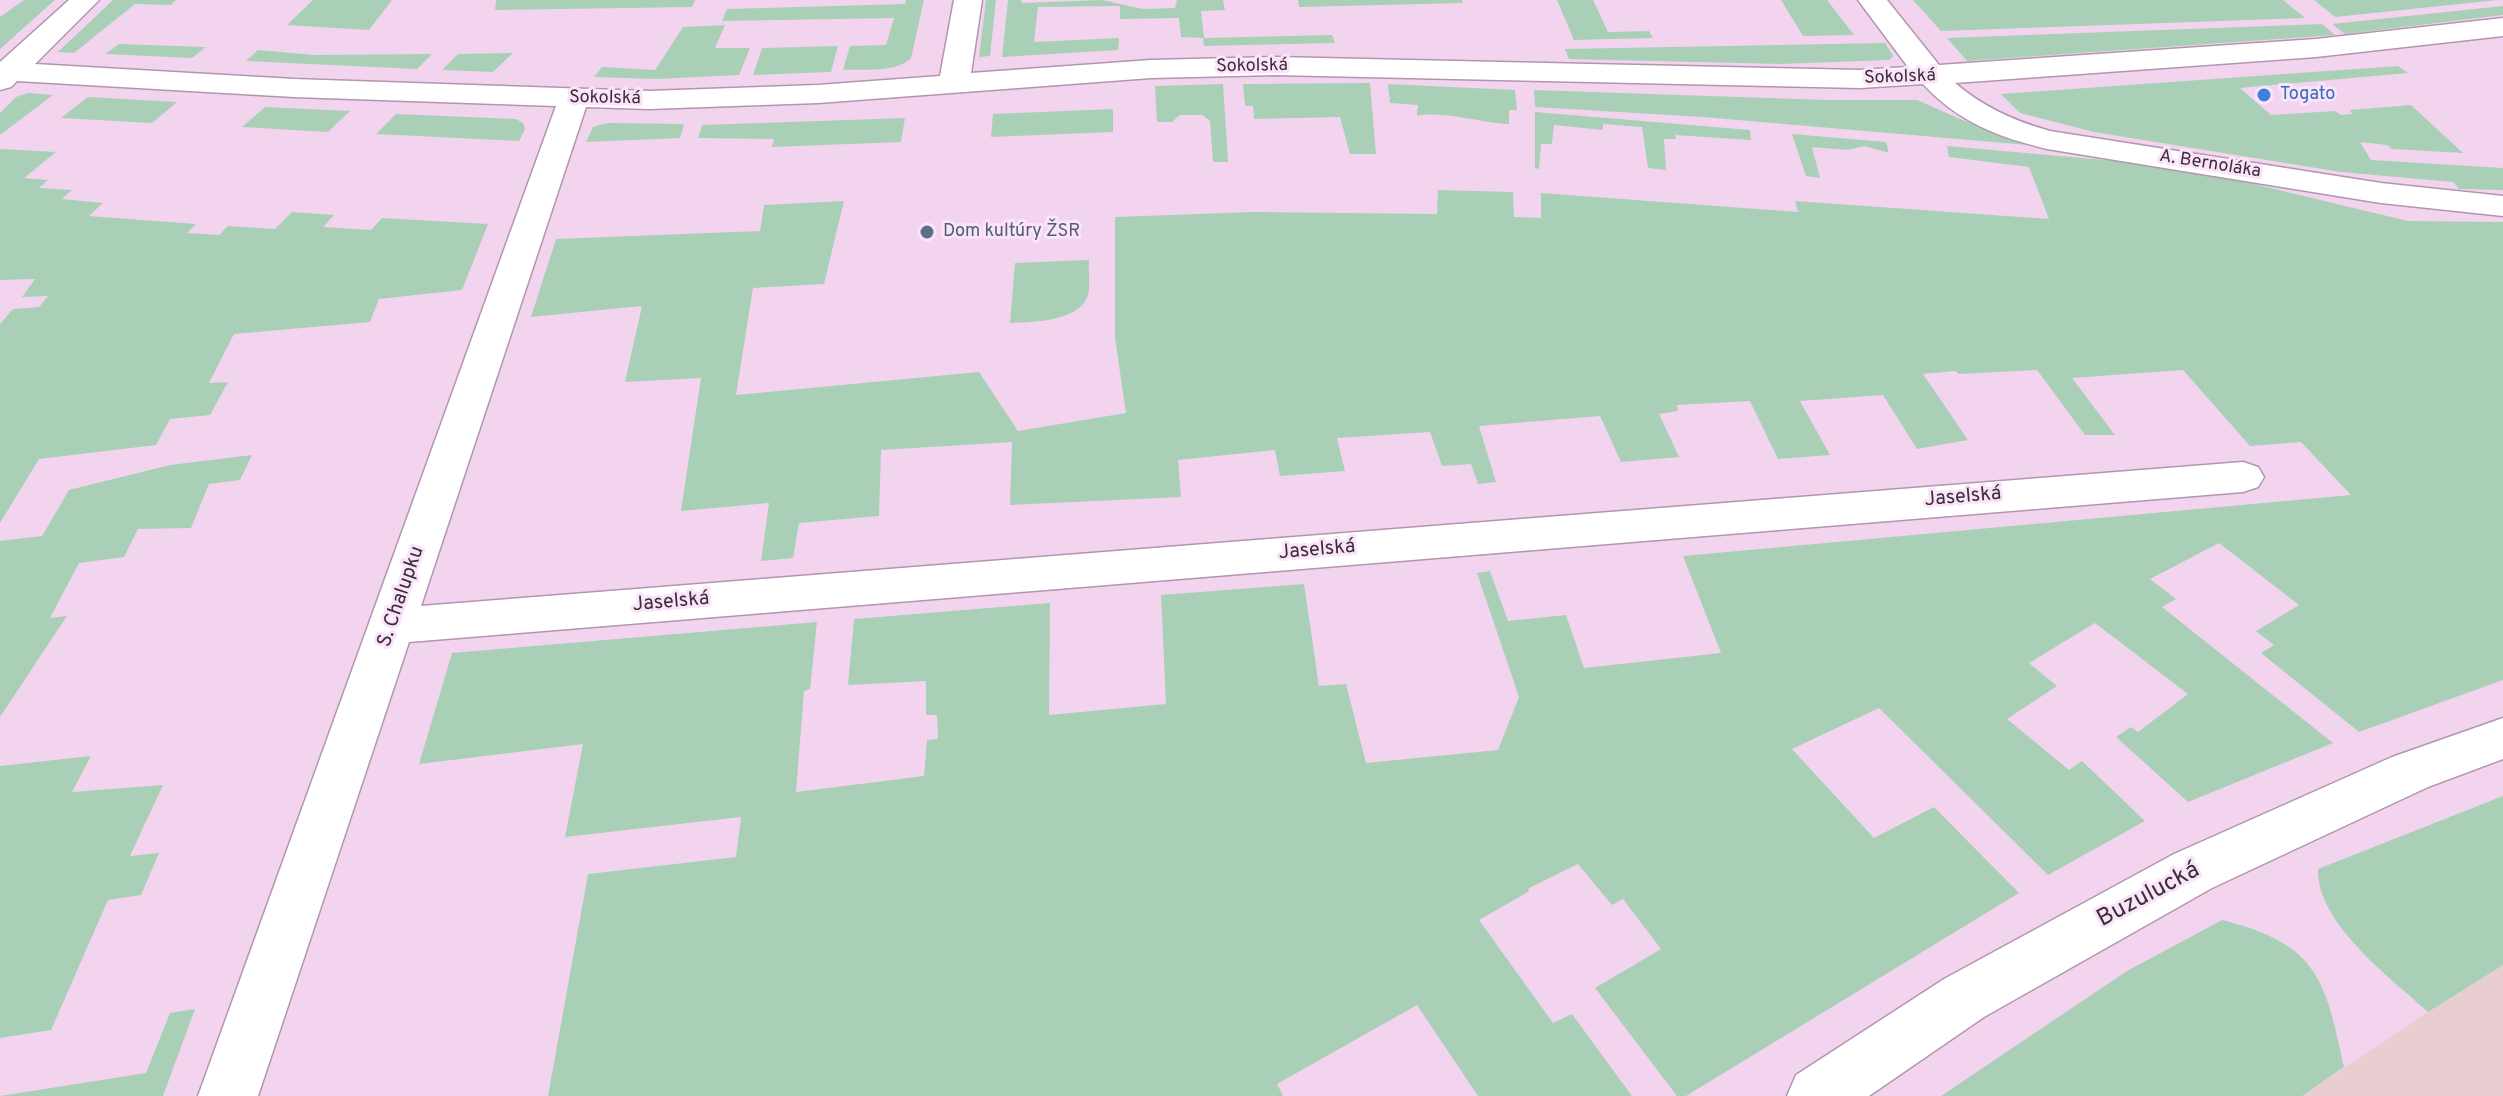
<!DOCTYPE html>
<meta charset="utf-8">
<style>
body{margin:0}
canvas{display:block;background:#f2d4ef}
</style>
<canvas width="2503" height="1096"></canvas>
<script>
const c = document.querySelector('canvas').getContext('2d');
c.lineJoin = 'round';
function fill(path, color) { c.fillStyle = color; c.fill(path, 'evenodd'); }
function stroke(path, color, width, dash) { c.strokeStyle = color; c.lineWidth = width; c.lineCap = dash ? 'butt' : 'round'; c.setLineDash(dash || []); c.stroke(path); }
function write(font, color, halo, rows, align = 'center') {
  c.font = font + ' Overpass,sans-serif'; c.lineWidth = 6; c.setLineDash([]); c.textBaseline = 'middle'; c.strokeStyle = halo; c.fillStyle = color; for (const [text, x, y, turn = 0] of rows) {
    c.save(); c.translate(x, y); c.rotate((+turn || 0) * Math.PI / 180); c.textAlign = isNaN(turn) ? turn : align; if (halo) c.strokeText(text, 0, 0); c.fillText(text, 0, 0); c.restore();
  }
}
fill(new Path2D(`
 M2503,965v131h-201l126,-84z`), '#e8cdd1');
fill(new Path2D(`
 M24,0h31l-55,49v-32z
 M113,0h63l-5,5 -36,-1 -61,49 -16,-1z
 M313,0h79l-23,30 -82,-5z
 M496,0h199l-3,7 -197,3z
 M906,0h18l-13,58c-14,15 -49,11 -68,12l7,-24 36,-1 8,-27 -172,3 5,-12 178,-5z
 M986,0h10l-6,56 -11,1z
 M1008,0h13l1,3 80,-3 41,9 32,-1 2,-8h46l2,10 -24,1 3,27 128,-3 3,8 -131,3 -1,-8 -22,-1 -2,-19 -59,1v-13l-82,1 -4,35 85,-4 -1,12 -116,7z
 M1298,0h164l1,3 -164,4z
 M1557,0h36l15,32 41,-1 4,7 -79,2z
 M1781,0h46l27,35 -51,1z
 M1913,0h370l22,18 -364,13z
 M2314,0h184l-163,17z
 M2503,6v9l-158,19 -13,-10z
 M2322,24l13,11 -368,26 -20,-23z
 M725,25l-10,23h35l-11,27 -83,4 -62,-2 8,-10 53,3 28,-43z
 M1885,43l8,13 -4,4 -108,4 -212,-5 -4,-10z
 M119,44l87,3 -14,11 -87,-4z
 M838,46l-7,26 -78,3 9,-27z
 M258,50l56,5 118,-1 -15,15 -171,-8z
 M513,53l-20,19 -51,-2 16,-16z
 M2398,66l10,7 -168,15 31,27 64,-4 6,4 11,-1 -2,-4 61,-5 52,48 -71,-4 -5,-4 -27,-3 11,18 132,8v22l-44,-1 -6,-7 -112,-10 -247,-40 -74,-19 -19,-19z
 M1370,83l6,71h-26l-10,-37 -86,2 -1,-13h-8l-2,-22z
 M1223,84l5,78h-15l-3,-41 -8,-6h-22l-8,7h-15l-2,-36z
 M1388,84l127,6 2,20h-8v14c-26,-1 -70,-14 -92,-8l1,-11 -28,-2z
 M1534,90l293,10h90l43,19 79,27 -336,-29 -168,-10z
 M28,93l25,2 -53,40v-22l16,-16z
 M88,97l89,5 -25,21 -91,-5z
 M265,107l85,4 -22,21 -86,-5z
 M1113,109v23l-122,5 2,-23z
 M1535,112l215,18 1,10 -76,-5 1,4h-12l2,31 -18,-2 -6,-41 -39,-3v6l-49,-5 -2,19h-11l-2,25 -4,-1z
 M396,114l120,5 7,4 2,6 -6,12 -143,-7z
 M905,118l-4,24 -129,5 2,-8 -76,-1 4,-13z
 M603,124l7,-1 74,1 -4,14 -94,4 7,-15z
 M1792,134l94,8 3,11 -25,-7 -16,4 -36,-3 8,31 -14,-2z
 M1947,146l236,21 225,54 95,1v458l-144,52 -98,-79 13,-8 -18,-14 43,-26 -80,-62 -69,36 26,20 -14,8 171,136 -145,59 -72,-65 15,-10 7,5 50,-38 -93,-71 -66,40 28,23 -50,33 62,51 13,-9 63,60 -97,54 -169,-167 -87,41 82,89 60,-31 85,86 -333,203h-9l-82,-108 66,-39 -38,-50 -11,6 -34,-41 -49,24 -1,4 -49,28 74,103 19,-9 60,82h-154l-61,-91 -140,79 6,12h-735l40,-222 148,-17 5,-40 -176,20 18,-93 -164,20 33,-111 365,-31 -7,67 -6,2 -8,101 128,-16 3,-36 11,-1 -1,-24h-11v-34l-78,4 6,-66 196,-16 -1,112 117,-11 -5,-109 143,-11 15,102 27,-2 20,79 132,-13 21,-53 -42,-124 13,-2 18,50 58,-6 18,53 137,-15 -38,-97 668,-61 -50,-53 -51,4 -67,-76 -111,8 43,57h-30l-48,-65 -78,4 -4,-3 -32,3 45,66 -51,9 -34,-54 -83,6 30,54 -52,4 -28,-58 -73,4 1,6 -19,3 20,43 -58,5 -21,-46 -121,10 17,56 -18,2 -7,-20 -29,2 -12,-34 -93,6 8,33 -65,5 -5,-26 -97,10 3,37 -171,8 2,-63 -131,8 -2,66 -80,7 -6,35 -32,3 8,-58 -88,8 20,-133 -76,4 17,-76 -111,11 25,-78 204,-8 4,-26 80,-4 -20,83 -71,4 -17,107 243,-23 39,59 108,-18 -11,-75v-121l138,-5 184,2 1,-24 75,2 1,25 27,1v-25l257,19 -3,-11 254,18 -20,-52 -80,-10z
 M0,149l56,3 -32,26 24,2 -9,8 33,2 -10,9 41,4 -14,13 107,8 -9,9 32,2 9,-9 47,3 17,-17 42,3 -11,12 48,3 11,-12 106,6 -26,66 -83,9 -9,23 -136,12 -25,49 19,-1 -18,33 -40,4 -14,26 -117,14 -39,64v-199l13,-15 26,-2 9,-11 -26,1 13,-18 -35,1z
 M1089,260c-1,10 2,29 -2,38 -12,24 -55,24 -77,25l5,-60z
 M252,455l-12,25 -31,4 -18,44 -53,1 -14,28 -45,6 -29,55 17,-2 -67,101v-176l42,-5 27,-46 101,-25z
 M91,756l-19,36 91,-7 -33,71 29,-3 -18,42 -33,5 -57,130 -51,8v-272z
 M2503,796v169l-75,47c-37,-34 -112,-89 -110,-143z
 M2222,920c96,24 103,59 122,147l-42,29h-361l186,-125z
 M195,1009l-32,87h-163l146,-23 24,-60z`), '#a9d0b7');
const minor = new Path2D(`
 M69,0h30l-64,64 259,15 355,12 169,-6 122,-9 14,-76h28l-11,73 180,-13 124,-3 585,13 48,-3 -50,-67h29l52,65 377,-26 187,-21v18l-187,21 -361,26c28,24 59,38 95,48l331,52 122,13v20l-122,-13 -334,-54c-49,-12 -89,-27 -124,-65l-63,4 -585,-13 -124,3 -333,25 -169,6 -63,-2 -165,499 1822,-144 15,5 6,10 -6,10 -15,5 -1834,150 -151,454h-60l358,-990 -262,-9 -277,-16 -6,6 -11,3v-28z
 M2503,718v41l-75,28 -216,101 -228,129 -115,79h-82l9,-21 148,-96 230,-125 218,-97z`);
stroke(minor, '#b296af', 3);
fill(minor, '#fff');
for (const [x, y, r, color] of [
 [2264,95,8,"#3f7fe0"],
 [927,232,8,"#5c6f8a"]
]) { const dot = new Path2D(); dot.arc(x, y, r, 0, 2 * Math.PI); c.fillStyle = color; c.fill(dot); stroke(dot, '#fbe3f9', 3); }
write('18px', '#3a2e39', '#fbe3f9', [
 ["Sokolská",1252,67,-1],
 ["Sokolská",1900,78,-2],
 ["Sokolská",605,99,1],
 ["A. Bernoláka",2210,165,9]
]);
write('18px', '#366cbe', '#fbe3f9', [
 ["Togato",2280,95]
], 'left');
write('18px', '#4e5e75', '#fbe3f9', [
 ["Dom kultúry ŽSR",943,232]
], 'left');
write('20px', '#3a2e39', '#fbe3f9', [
 ["Jaselská",1963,498,-5],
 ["Jaselská",1317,551,-5],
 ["S. Chalupku",402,597,-71],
 ["Jaselská",671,603,-5]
]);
write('24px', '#3a2e39', '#fbe3f9', [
 ["Buzulucká",2149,896,-28]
]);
</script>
